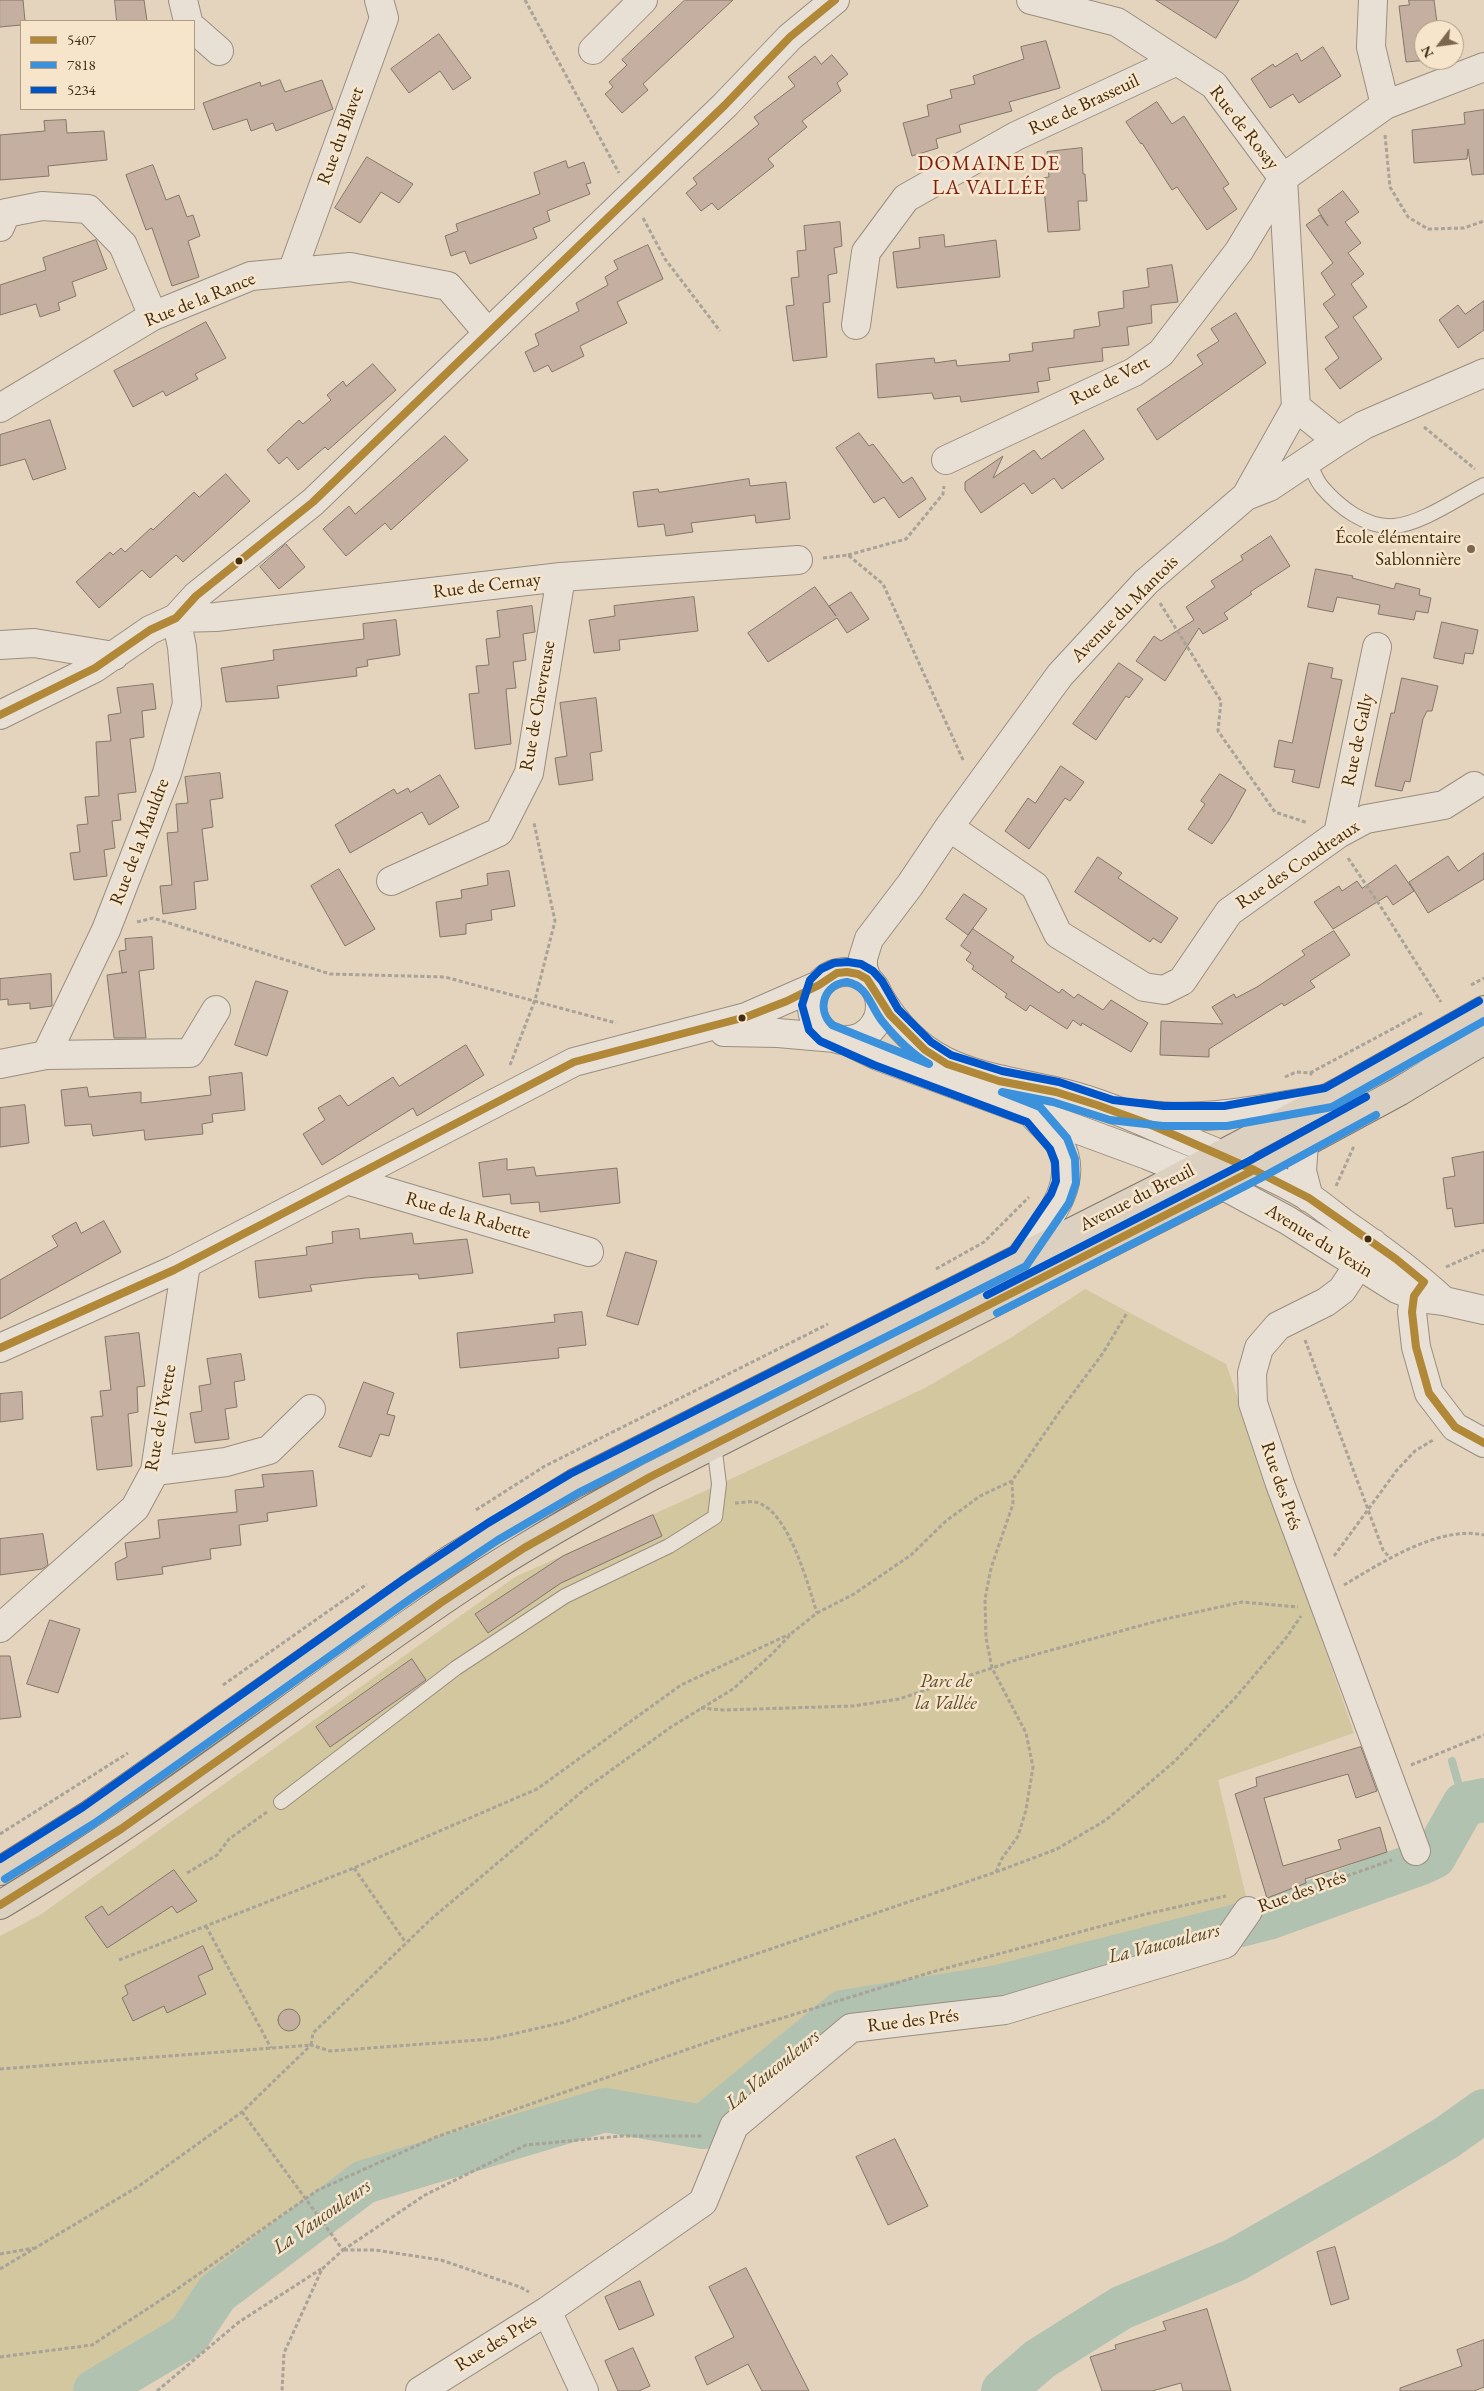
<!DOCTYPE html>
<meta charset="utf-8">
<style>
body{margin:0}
#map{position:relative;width:1484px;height:2391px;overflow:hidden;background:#e4d4be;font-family:"EB Garamond",serif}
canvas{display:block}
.legend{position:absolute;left:20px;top:20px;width:175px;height:90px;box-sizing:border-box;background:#f7e5cb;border:1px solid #ae9b81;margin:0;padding:6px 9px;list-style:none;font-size:15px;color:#412d12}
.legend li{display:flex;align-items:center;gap:10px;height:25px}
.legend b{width:25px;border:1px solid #ae9b81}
.north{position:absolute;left:1414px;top:20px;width:50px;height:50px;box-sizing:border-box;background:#f7e5cb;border:1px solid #ae9b81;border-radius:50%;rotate:240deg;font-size:14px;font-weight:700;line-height:20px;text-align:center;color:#412d12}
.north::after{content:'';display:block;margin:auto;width:18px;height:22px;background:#7a674e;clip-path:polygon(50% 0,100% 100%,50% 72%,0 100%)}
</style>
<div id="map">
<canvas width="1484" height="2391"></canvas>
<ul class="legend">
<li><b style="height:6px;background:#b08837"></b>5407</li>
<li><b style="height:6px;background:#3c91dc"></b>7818</li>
<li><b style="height:6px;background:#0055c8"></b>5234</li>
</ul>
<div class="north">N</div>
</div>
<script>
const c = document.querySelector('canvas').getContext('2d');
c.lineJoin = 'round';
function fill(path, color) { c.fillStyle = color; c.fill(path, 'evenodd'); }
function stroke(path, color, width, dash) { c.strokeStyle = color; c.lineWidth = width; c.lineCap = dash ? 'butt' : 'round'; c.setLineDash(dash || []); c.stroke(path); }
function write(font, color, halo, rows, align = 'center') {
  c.font = font + ' "EB Garamond",serif'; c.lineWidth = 5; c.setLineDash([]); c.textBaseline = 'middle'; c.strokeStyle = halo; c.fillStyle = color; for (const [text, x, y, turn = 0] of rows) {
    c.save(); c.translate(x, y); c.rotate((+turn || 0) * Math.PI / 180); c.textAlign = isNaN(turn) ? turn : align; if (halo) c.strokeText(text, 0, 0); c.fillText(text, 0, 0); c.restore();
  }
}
fill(new Path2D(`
 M1085,1289l141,75 128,369 -136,47 28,116 -31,26 -330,79 -66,20 -135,91 -93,-11 -179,63 -293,227h-119v-455l40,-21 475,-338 203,-92 207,-97 87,-51z`), '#d2c79f');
fill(new Path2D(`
 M1314,1895l5,18 -30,12 -37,8 15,-17z`), '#b1c2b1');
stroke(new Path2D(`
 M1452,1761l12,43`), '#b1c2b1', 8);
stroke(new Path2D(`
 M95,2391l93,-55 29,-43 147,-111 241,-72 98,17 140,-115 155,-25 270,-69 153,-55 13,-6 30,-53 20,-4
 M1003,2391l37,-32 81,-51 114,-48 149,-85 62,-37 38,-27`), '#b1c2b1', 44);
const building = new Path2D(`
 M0,0h23l2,21h-4v4l-21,2z
 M115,0h29l3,21h-30z
 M685,0h48l-90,84 5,6 -26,23 -17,-19 8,-7 -4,-5 18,-17 -5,-5z
 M1156,0h83l-23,38z
 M1409,0h25l4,30h-14v30h5l-23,2 -7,-56 10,-1z
 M439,34l32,44 -18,12 -13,-19 -31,22 -18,-24z
 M1046,41l14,47 -51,14 3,9 -53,14 2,7 -25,7 2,9 -26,8 -9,-33 26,-7 -2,-11 25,-7 -2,-8 25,-6 -2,-8 51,-17 -3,-12z
 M1323,47l18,29 -42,27 -6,-9 -23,14 -19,-29 22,-15 2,3 22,-14 4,8z
 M832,55l16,19 -11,9 4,8 -39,30 5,6 -39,32 6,7 -56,44 -6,-7 -11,8 -15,-18 11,-9 -4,-6 66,-54 -5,-7 41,-31 -7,-9 27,-21 6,8z
 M280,80l5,12 37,-12 11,29 -57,22 -3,-8 -22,8 -4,-12 -34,11 -10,-27 57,-21 1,4z
 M1157,102l15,22 12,-8 45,68 -6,4 14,21 -30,21 -30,-43 -5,3 -30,-47 -1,1 -15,-22z
 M1484,110v64l-12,1 -4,-26 -1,10 -53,4 -2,-33 53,-6 -1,-11z
 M66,120l1,13 37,-2 3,29 -59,6 1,10 -49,4v-45l45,-4 -1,-10z
 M1082,148l1,26h2l2,27h-9l2,29 -32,2 -5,-54 6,-1 -2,-25z
 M367,157l46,27 -14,19 -18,-11 -21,31 -25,-15z
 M566,161l2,7 16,-6 7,21 -5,1 4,10 -43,17 3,10 -17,7 4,10 -67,26 -5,-13 -14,5 -6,-20 13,-5 -2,-7 84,-30 -6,-21z
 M153,165l13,35 13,-5 8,22 6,-2 7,21 -12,5 11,36 -27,9 -20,-58 -6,2 -20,-55z
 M1343,191l16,21 -14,10 16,21 -13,10 16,21 -13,10 16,23 -14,10 29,42 -42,30 -15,-20 14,-11 -14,-21 14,-10 -16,-23 12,-9 -14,-22 12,-10 -27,-38 14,-10 8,11 -10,-16z
 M840,222l2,24 -8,2 3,25 -9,2 2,27 -7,1 4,54 -34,4 -7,-55 8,-1 -3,-27 8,-1 -2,-26 9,-1 -2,-24z
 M944,235l1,12 51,-7 4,37 -103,11 -4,-36 27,-4 -1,-10z
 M96,240l11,29 -35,13 4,14 -18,7 2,7 -20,7 -4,-13 -36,11v-30l46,-15 -3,-12z
 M648,245l15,34 -46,23 10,21 -47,23 4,10 -32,16 -4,-7 -14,7 -9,-20 14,-7 -4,-11 44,-23 -3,-8 32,-18 -3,-8 13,-8 -4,-8z
 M1172,265l6,37 -27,3 1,18 -25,4 2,18 -27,3 1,13 -55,7 2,12 -13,2 2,10 -78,10 -1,-6 -26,3 -2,-6 -54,5 -2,-34 58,-6 1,5 21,-3 1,6 53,-5 -1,-7 24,-3 -1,-8 42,-5v-8l26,-4 -2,-14 26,-4 -1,-17 26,-4 -2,-18z
 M1484,301v29l-26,18 -19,-28 19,-15 7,9z
 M1236,313l30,50 -109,77 -20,-31 66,-45 -6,-9 22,-14 -8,-12z
 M206,322l20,36 -31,16 3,5 -32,17 -3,-5 -30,16 -19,-36z
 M373,364l23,26 -68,60 -3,-3 -27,23 -11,-13 -8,7 -12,-14 32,-30 4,4 28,-24 -4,-5 16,-14 3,5z
 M50,420l16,49 -33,11 -8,-21 -25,7v-31z
 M1084,430l20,29 -42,30 -8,-11 -22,16 -8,-11 -43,30 -16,-23v-8l38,-26 -10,22 41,-28 7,9z
 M859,433l10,13 4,-2 30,39 9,-6 14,22 -27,19 -15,-21 -10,6 -38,-55z
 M445,436l23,24 -77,70 -6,-7 -39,33 -23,-27 26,-23 6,8z
 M226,474l24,27 -67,61 -7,-7 -26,23 -8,-8 -43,38 -23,-26 34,-30 3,3 8,-7 4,4 26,-24 2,2 41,-38 5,5z
 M749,479l1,7 36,-4 4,37 -34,4 -1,-8 -64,8 2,9 -27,4 -2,-12 -26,3 -5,-35 25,-3 1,3z
 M1271,536l19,30 -40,26 2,2 -28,19 4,6 -25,15 -4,-6 -34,53 -29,-20 18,-25 7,5 33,-21 -8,-13 29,-20 -4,-6 32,-21 -2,-4z
 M286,544l19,23 -26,22 -19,-22z
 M1316,569l37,7 -1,2 42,11 2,-6 24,6 -1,6 12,3 -3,15 -12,-2 -2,9 -36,-6 2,-9 -43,-8 -4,15 -25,-5z
 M815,587l21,29 -7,-10 22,-14 18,27 -22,14 -10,-15 -69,44 -20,-29z
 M694,597l4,34 -79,9 1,10 -26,3 -5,-33 26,-4 -1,-10z
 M532,606l3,26 -12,2 3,26 -13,2 3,26 -10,1 5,55 -36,5 -6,-55 10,-1 -3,-27 13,-1 -3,-26 14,-2 -3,-26z
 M396,620l4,35 -33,5 1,6 -12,2 1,8 -80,10 2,12 -53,4 -5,-34 53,-8 -1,-10 91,-11 -1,-15z
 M1442,622l36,8 -5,24 -8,-1 -2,11 -29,-6z
 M1119,663l24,16 -14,19 -3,-2 -30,44 -23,-16z
 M1309,663l24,5 -2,10 11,2 -23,108 -27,-6 3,-12 -21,-3 5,-27 13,3z
 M1402,678l36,8 -6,25h-5l-4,8 -13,63 -5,-1 -3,10 -27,-5 16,-73h3z
 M153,684l3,25 -14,2 2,26 -14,2 6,53 -18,2 3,26 -9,1 3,27 -11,2 3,26 -33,4 -4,-27 10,-1 -3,-27 11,-1 -3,-27 14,-1 -3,-54 15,-1 -3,-26 13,-2 -4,-25z
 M596,698l6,53 -12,2 3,27 -34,5 -4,-27 12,-2 -7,-53z
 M1061,766l23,16 -14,19 -5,-3 -36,51 -24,-18 23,-33 7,5z
 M220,773l3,25 -13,2 3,27 -11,2 6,51 -14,2 2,27 -33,5 -3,-28 12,-1 -5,-52 11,-1 -2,-28 12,-1 -3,-26z
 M1220,774l26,16 -17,30 -17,24 -24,-15 17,-25 -4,-3z
 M440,775l19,32 -30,18 -7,-13 -72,41 -15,-28 59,-36 3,5 11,-6 2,4z
 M1484,853v26l-56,34 -19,-31 39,-26 10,15z
 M1098,857l24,16 -4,5 60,40 -17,25 -8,-5 -3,4 -75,-50z
 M1396,865l18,26 -21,14 -6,-9 -54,33 -19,-27 25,-16 3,5 15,-10 5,7z
 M339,869l36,60 -30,17 -34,-60z
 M509,871l6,35 -24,4 1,10 -26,4v10l-26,3 -4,-35 26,-4 -1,-8 27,-5 -1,-11z
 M964,894l23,15 -19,26 -22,-16z
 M973,929l41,28 -3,4 48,32 3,-4 12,9 4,-4 25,16 8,-10 37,23 -17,29 -49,-29 -1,3 -8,-6 -6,9 -37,-24 -4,6 -21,-14 2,-3 -35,-25 2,-3 -8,-6 5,-7 -10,-7z
 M1334,931l16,24 -40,26 5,6 -31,19 -2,-3 -73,46v8l-49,-2 1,-34 62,3 -11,-17 22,-13 2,4 21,-11 48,-32 -3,-4z
 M152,937l2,32 -15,2 7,67h-32l-7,-63 20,-3 -5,1 -3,-22 7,-1 -1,-11z
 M51,974l1,32 -22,3v-6l-22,2v-6l-8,1v-21z
 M256,981l32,10 -21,65 -32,-11z
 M466,1045l18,30 -67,41 -4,-8 -91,57 -19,-31 22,-14 -7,-12 22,-13 8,11 45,-29 6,9z
 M242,1073l3,37 -33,4 1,8 -11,2 1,10 -58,6 -1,-10 -51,6 -2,-12 -26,2 -4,-36 26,-3 2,10 52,-5v11l29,-3 41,-5 -2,-18z
 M25,1105l4,38 -29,4v-39z
 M1484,1152v71l-29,4 -3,-19 -5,1 -4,-31 12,-2 -3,-18z
 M507,1159v11l27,-3 2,9 81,-8 3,35 -80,9 -1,-10 -28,2 -1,-10 -27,3 -4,-34z
 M104,1221l17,31 -121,67v-39l58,-34 -6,-10 24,-14 5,11z
 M359,1229l1,10 52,-6 2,11 53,-5 6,34 -54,6 -1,-5 -53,4 -55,7 2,6 -53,7 -4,-37 52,-6 -1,-8 27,-4 -1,-11z
 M626,1252l31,9 -19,64 -31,-9z
 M582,1312l4,33 -28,3 1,10 -99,10 -3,-35 98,-11 -1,-7z
 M139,1333l6,53 -8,1 1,25 -10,2 4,52 -35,4 -6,-53 12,-1 -3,-25 11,-1 -6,-53z
 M241,1354l4,26 -11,2 3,25 -12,2 4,30 -34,4 -5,-30 12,-2 -3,-25 12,-2 -4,-25z
 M364,1382l30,11 -7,21 8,2 -6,20 -9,-2 -9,23 -32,-10z
 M22,1392l1,27 -23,3v-28z
 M313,1471l4,35 -50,7 1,8 -29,4 2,20 -31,4 1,10 -49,8 1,7 -46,6 -2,-17 12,-6 -2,-14 35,-5 -2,-18 79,-8 -2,-22 29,-3 -2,-12z
 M653,1515l9,21 -101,47 -73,50 -13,-19 88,-58z
 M43,1534l5,31 -6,4 -42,6v-36z
 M50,1620l30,9 -22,64 -31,-9z
 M0,1656h10l11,61 -21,2z
 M412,1659l14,21 -96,67 -14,-20z
 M1361,1747l16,44 -21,7 -8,-24 -84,24 19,68 58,-17 -3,-9 42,-13 7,25 -82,27 1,4 -39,15 -32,-104 22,-8 -1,-8z
 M174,1870l23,31 -20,12 -5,-7 -65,42 -22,-31 17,-11 6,9z
 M203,1946l10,23 -15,7 8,18 -39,19 -3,-7 -31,15 -11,-23 6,-4 -3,-8z
 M278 2020a11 11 0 1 1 22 0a11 11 0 1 1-22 0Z
 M895,2139l33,67 -40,19 -32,-68z
 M1335,2247l14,52 -18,6 -14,-53z
 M746,2268l63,123h-47l-14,-27 -41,21 -12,-28 39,-20 -25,-50z
 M640,2281l14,34 -35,15 -14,-33z
 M1207,2309l24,82h-48l-2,-8 -29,8h-50l-12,-34 26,-8 -1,-4 51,-15 -3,-8z
 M1484,2340v47l-10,4h-74v-3l62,-22 -5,-16z
 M633,2348l17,38 -11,5h-21l-13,-30z`);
fill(building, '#c5afa0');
stroke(building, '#827768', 1);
const service = new Path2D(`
 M1308,460c4,9 8,20 14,27 17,20 44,41 72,39 28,-2 65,-29 90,-41
 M281,1802l175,-134 109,-72 104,-50 46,-29 4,-33 -5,-40`);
const minor = new Path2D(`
 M183,0l5,21
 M1031,0l86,22 97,63 69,93 13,229 42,34
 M1373,0l-2,47 14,58
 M194,29l25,22
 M593,50l50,-50
 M0,227l6,-14 36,-7 46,3 35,36 30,71
 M292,272l92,-254 -5,-18
 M856,325l10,-73 40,-54 110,-62 161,-75
 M0,408l153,-92 98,-40 99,-9 98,19 40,47
 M946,460l188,-88 27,-19 78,-102 44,-73 102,-73 99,-38
 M1246,496l50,-89
 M176,618l40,-1 345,-40 237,-17
 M0,645l34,-2 80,13
 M0,715l95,-47 55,-38 26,-12 20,-22 117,-94 412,-397 65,-68 45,-37
 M949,827l86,59 23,48 86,53 20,3 18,-9 47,-69 109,-78 28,-15 78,-14 30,-19
 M1338,834l39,-187
 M391,881l108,-49 30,-59 32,-196
 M812 1006a34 34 0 1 1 68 0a34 34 0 1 1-68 0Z
 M867,979l-4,-11v-10l6,-19 41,-54 39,-58 111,-152 86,-93 100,-86 23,-9 69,-46 26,-16 120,-52
 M879,996c43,75 99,78 175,95 32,7 66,20 97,34 50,22 111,44 158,72 12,8 24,18 36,27 35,24 68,48 99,77
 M724,1032l54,1 57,5
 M845,1040l33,16 269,99 77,31 63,34 110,69 23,9 24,3 40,9
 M46,1055l60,-125 61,-157 20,-69 -5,-57 -6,-29
 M0,1064l46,-9 144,-2 26,-43
 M1143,1114c61,9 121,-6 181,-15
 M1304,1143l-2,28 7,27
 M347,1180l242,72
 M1373,1243l-31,47 -16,12 -48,24 -19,22 -7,25 1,30 27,81 136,367
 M1020,1258c22,-31 63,-74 39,-115 -6,-9 -16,-18 -24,-26
 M1423,1283l-9,13 -2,16 4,35 13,46 26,34 29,16
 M0,1348l174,-78 400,-208 172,-45 73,-32
 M155,1471l71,-9 43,-12 42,-41
 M0,1628l135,-120 20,-37 31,-207
 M547,2311l37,80
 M420,2391l127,-80 156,-109 31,-76 117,-98 154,-18 220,-66 23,-33`);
const primary = new Path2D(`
 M0,1871l89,-56 362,-256 124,-76 578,-292 186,-99 145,-82
 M0,1905c169,-100 320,-225 484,-332 54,-35 110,-66 166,-96l604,-307 146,-79 84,-51`);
stroke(service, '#9a8e7e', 16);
stroke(minor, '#9a8e7e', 30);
stroke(primary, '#827768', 30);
stroke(new Path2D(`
 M525,0l94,173
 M1385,135l5,52 18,30 20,12 36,-1 20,-7
 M643,218l22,41 55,72
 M1424,427l51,42
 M848,555l58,-16 37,-45 1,-8
 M823,558l25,-3 35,29 81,178
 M1160,603l61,98 -3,30 57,81 33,11
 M1348,858l33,49 60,95
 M137,922l16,-4 177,56 115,3 171,46
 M1471,985l13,-7
 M510,1065l25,-65 20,-79 -21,-98
 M1310,1073l112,-60
 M1285,1077l11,-5 14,1 2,2
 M1336,1186l18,-40
 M1446,1267l38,-17
 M936,1269l48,-27 45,-45
 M1305,1340l78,210 7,8
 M735,1503c6,0 14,-2 20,-1 33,6 53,83 62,111
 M476,1510l69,-44 283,-142
 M1334,1556l63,-86 18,-19 18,-11
 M1344,1585c37,-22 95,-60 140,-50
 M223,1685l144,-101
 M701,1708l22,2 130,-4 46,-7 120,-40 142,-39 81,-18 56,5
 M1411,1765l73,-30
 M0,1834l128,-81
 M354,1868l52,75
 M996,1872l5,-12 17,-24 8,-26 7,-43 -7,-34 -34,-65 -6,-30 -1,-39 6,-31 22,-64 -1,-23
 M187,1873l30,-18 12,-16 38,-27
 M1273,1902l119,-42
 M206,1926l65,122
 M119,1960l235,-92 183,-79 144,-104 109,-51
 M0,2069l311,-24 2,-12 117,-113 155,-131 86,-62 62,-38 38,-34 22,-23 24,-19 37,-19 57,-39 35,-34 34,-25 32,-15 48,-70 43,-58 24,-40
 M242,2112l101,138 -21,19 -38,84 -2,38
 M343,2250l82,-55 101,-50 96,-9h80
 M344,2250h31l66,10 79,27 9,5
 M0,2254l34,-6
 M0,2269l139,-83 103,-74 69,-67 19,6 161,-12 74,-17 109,-40 322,-110 61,-23 49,-29 69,-59 60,-63 51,-60 15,-22
 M0,2357l92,-12 81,-53 145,-102 118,-53 304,-106 192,-59 214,-58 80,-18
 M157,2391l82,-69 82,-53`), '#a9a297', 3, [4, 2.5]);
stroke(service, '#e8e0d5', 14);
stroke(minor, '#e8e0d5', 28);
stroke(primary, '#dcd1c1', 28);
stroke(new Path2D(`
 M0,715l95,-47 55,-38 26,-12 20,-22 117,-94 412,-397 65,-68 45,-37
 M1424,1282l-10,14 -2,16 4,35 13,46 26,34 29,16
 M0,1348l174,-78 400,-208 172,-45 41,-16 32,-16 18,-12 10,-1 11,2 9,5 23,36 35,35 22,14 52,17 57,11 41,13 52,19 105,46 55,28 87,61 28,23
 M0,1905l121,-76 321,-227 82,-54 126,-71 604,-307`), '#b08837', 8);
stroke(new Path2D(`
 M847,982c21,4 23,24 35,39 13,16 30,33 47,43l-97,-39c-16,-16 -8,-41 15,-43z
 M997,1313l262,-134 117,-64
 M5,1879l90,-56 321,-228 82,-55 82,-48 446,-226 43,-63 7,-20 -1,-24 -8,-21 -27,-31 -38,-15 51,10 57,18 53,6h64l105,-19 152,-86`), '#3c91dc', 8);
stroke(new Path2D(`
 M987,1295l262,-134 117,-64
 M0,1859l83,-52 321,-228 84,-56 82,-49 443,-224 38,-56 5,-13 -1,-19 -5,-13 -23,-27 -153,-57 -54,-24 -11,-11 -7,-25 8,-25 11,-11 13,-6 14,-1 13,2 12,7 9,10 16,28 33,33 20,13 51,16 57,11 54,18 51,6h60l101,-18 154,-87`), '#0055c8', 8);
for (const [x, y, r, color] of [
 [1471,549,5,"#7a674e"],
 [239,561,4.5,"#412d12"],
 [742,1018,4.5,"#412d12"],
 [1368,1239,4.5,"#412d12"]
]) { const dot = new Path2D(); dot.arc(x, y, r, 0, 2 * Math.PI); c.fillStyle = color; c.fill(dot); stroke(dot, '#f7e5cb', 2); }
write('19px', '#412d12', '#f7e5cb', [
 ["Rue de Brasseuil",1084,105,-25],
 ["Rue de Rosay",1244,128,52],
 ["Rue du Blavet",341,136,-70],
 ["Rue de la Rance",200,300,-22],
 ["Rue de Vert",1110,381,-27],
 ["Rue de Cernay",487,586,-7],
 ["Avenue du Mantois",1125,609,-45],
 ["Rue de Chevreuse",538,706,-80],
 ["Rue de Gally",1358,740,-78],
 ["Rue de la Mauldre",140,842,-69],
 ["Rue des Coudreaux",1298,865,-34],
 ["Avenue du Breuil",1137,1198,-27],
 ["Rue de la Rabette",468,1216,16],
 ["Avenue du Vexin",1319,1241,32],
 ["Rue de l'Yvette",161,1418,-80],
 ["Rue des Prés",1281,1486,71],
 ["Rue des Prés",1302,1892,-20],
 ["Rue des Prés",913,2021,-7],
 ["Rue des Prés",496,2343,-32]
]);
write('19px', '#412d12', '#f7e5cb', [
 ["École élémentaire",1461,538],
 ["Sablonnière",1461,560]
], 'right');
write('italic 19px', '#5b4a29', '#f7e5cb', [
 ["Parc de",946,1682],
 ["la Vallée",946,1704]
]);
write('italic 20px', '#534931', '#f7e5cb', [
 ["La Vaucouleurs",1164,1944,-14],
 ["La Vaucouleurs",773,2070,-39],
 ["La Vaucouleurs",322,2217,-35]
]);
c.letterSpacing = '1px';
write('21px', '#7a1f14', '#f7e5cb', [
 ["DOMAINE DE",989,164],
 ["LA VALLÉE",989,188]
]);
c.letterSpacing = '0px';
</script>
